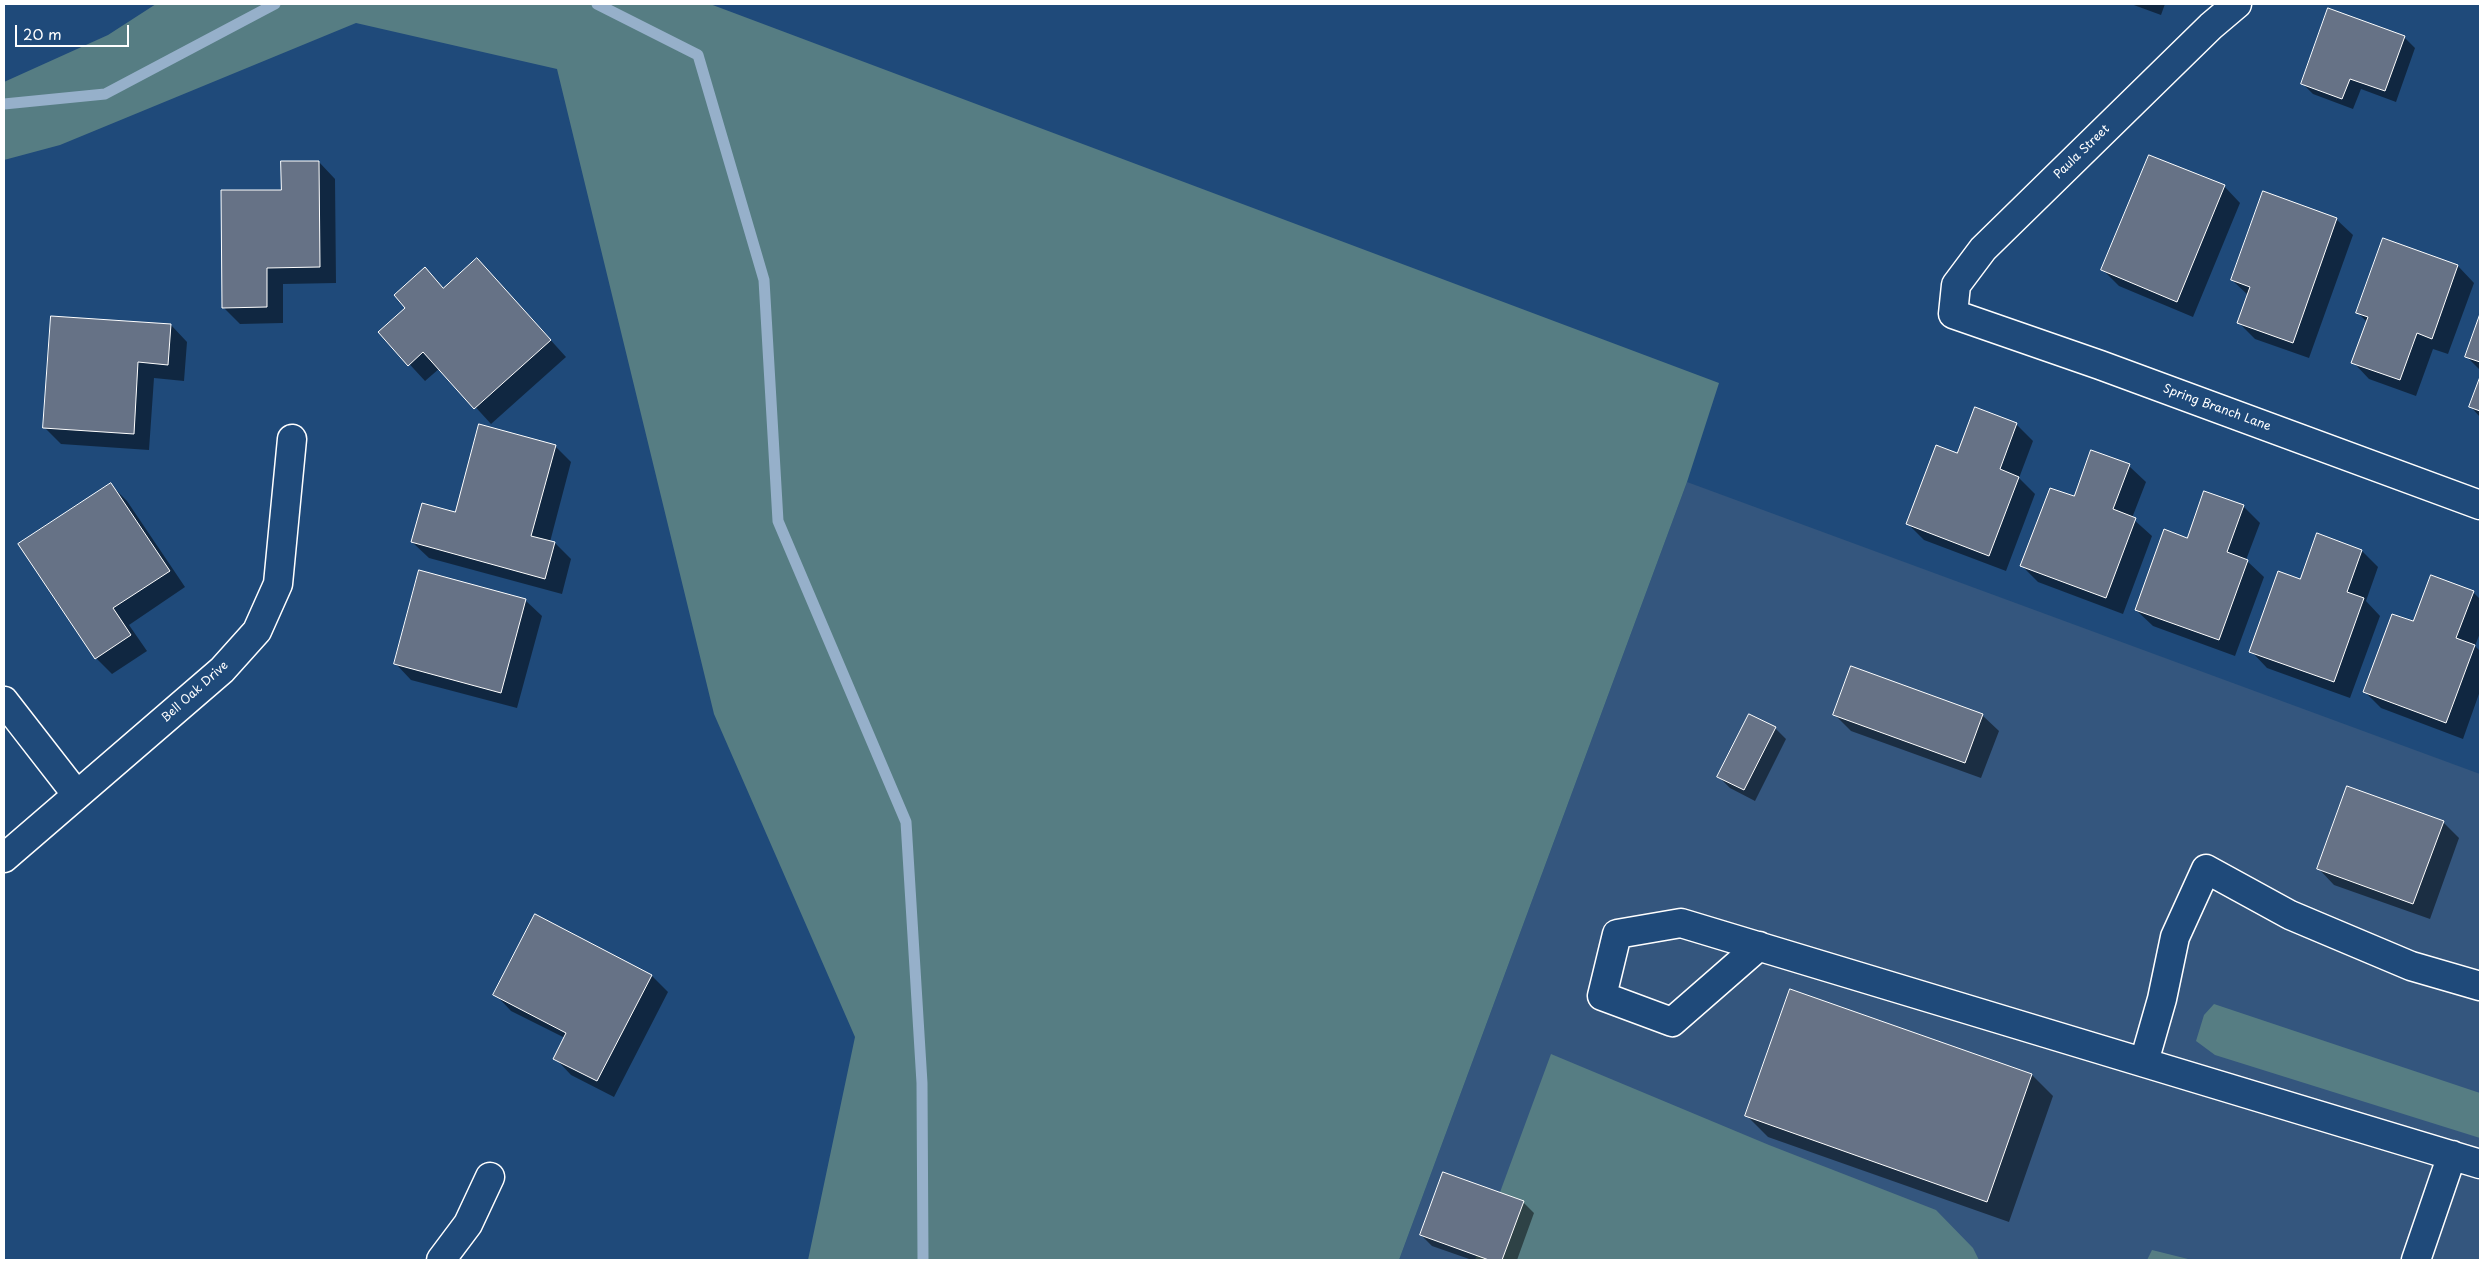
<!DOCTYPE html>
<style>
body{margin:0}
#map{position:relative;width:2484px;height:1264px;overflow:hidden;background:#1f4a7a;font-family:"Playpen Sans",sans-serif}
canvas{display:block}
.frame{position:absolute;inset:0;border:5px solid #fff;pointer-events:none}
.scale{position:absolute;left:15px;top:25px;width:114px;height:22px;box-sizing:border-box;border:2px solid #fff;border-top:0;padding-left:6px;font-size:15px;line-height:18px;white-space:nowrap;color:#fff;-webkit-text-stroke:4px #1f4a7a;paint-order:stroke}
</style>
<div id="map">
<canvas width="2484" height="1264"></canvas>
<div class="frame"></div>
<div class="scale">20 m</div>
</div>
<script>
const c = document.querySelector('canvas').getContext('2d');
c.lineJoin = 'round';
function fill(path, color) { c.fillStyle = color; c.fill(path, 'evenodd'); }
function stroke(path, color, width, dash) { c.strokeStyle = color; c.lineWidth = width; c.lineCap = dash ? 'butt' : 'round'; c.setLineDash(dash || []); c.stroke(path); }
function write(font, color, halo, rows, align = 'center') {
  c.font = font + ' "Playpen Sans",sans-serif'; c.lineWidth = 4; c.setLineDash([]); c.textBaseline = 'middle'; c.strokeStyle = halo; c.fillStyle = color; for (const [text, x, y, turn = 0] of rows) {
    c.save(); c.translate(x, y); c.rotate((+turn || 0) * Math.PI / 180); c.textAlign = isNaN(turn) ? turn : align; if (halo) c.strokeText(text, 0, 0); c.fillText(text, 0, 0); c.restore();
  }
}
fill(new Path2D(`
 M1687,482l793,292v486h-1081z`), '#34567e');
fill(new Path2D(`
 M156,4h554l1009,379 -32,99 -288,778h-591l47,-223 -141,-323 -157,-645 -201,-46 -296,122 -56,15v-78l104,-47z
 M2214,1004l266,89v45l-265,-83 -19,-14 8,-26z
 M1551,1054l218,91 167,65 37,38 6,12h-504z
 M2152,1250l40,10h-45z`), '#567d83');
fill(new Path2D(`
 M2131,4h34l-4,11z
 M2404,37l11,11 -19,54 -35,-13 -8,20 -40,-15 -11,-11z
 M319,162l16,17 1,104 -53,1v39l-43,1 -17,-17 60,-116z
 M2224,186l16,17 -47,114 -74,-31 -16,-16z
 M2336,219l17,16 -44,123 -54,-19 -16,-16 10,-27 -17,-16z
 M2384,239l74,27 16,17 -26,71 -15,-5 -17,47 -47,-17 -16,-17 14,-40 -10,-10z
 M477,259l89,98 -75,67 -51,-56 -15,13 -45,-49 27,-24 18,-39 19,20z
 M2480,318v52l-14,-14z
 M171,325l16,17 -3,39 -30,-3 -5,72 -88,-6 -17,-17z
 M2480,381v36l-9,-10z
 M2016,424l17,17 -14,37 16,16 -29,77 -82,-31 -16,-16 50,-70z
 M555,446l16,16 -21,80 5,1 16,16 -9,35 -133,-36 -17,-16z
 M2129,466l17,16 -14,36 20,18 -29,78 -85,-32 -16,-16 53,-68z
 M110,484l17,17 58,86 -56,38 18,26 -35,23 -16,-16z
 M2205,492l39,15 16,16 -14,37 18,17 -29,79 -82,-30 -17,-16 52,-71z
 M2362,551l16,16 -12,34 14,15 -30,82 -83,-30 -16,-17 50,-71z
 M2473,592l7,7v34l-5,13 5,5v40l-17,48 -82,-31 -16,-16 49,-69z
 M525,600l17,16 -25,92 -106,-28 -16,-17z
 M1835,715h147l17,16 -18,47 -130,-47z
 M1775,728l11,11 -31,62 -25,-13 -11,-11z
 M2443,822l16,16 -29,81 -96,-34 -16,-17z
 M652,976l16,16 -54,105 -43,-22 -16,-17 10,-20 -54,-27 -16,-17z
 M2032,1075l21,21 -44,126 -241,-85 -21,-21z
 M1523,1202l11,11 -17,47h-45l-40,-14 -11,-11z`), '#0007');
stroke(new Path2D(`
 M597,4l101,51 66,225 14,241 128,301 16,261 1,177
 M4,104l101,-10 170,-90`), '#96b0ca', 11);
const building = new Path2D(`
 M2328,8l77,28 -20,55 -35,-12 -8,20 -41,-15z
 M2149,155l76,30 -48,117 -76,-32z
 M281,161h38l1,106 -53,1v39l-45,1 -1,-118h60z
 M2263,191l74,27 -44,125 -56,-20 13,-36 -19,-7z
 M2383,238l75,27 -26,74 -15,-6 -17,47 -49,-17 17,-46 -12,-4z
 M477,258l74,82 -77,69 -51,-57 -15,14 -30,-34 27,-24 -11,-13 31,-28 18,21z
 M2480,314v48l-15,-5z
 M51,316l120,8 -3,41 -30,-3 -4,72 -91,-6z
 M2480,377v34l-11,-4z
 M1975,407l42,16 -17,46 19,8 -30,79 -83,-32 30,-79 21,8z
 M479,424l77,21 -25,91 24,6 -10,37 -134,-37 11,-39 33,9z
 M2091,450l39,14 -17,45 23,9 -30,80 -86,-32 30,-78 24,8z
 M111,483l59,88 -57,37 18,27 -36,24 -77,-115z
 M2204,491l40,14 -17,47 21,8 -29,80 -84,-30 29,-81 23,9z
 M2317,533l45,17 -15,42 17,6 -30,84 -85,-30 29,-81 22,8z
 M419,570l107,29 -25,94 -107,-29z
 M2431,575l43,16 -18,47 19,7 -29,78 -83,-31 29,-78 21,7z
 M1851,666l132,48 -18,49 -132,-48z
 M1749,714l27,13 -32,63 -27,-13z
 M2347,786l97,35 -31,83 -96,-35z
 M535,914l117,61 -55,106 -44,-22 13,-26 -73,-38z
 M1790,989l242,85 -45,128 -242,-86z
 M1443,1172l81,29 -22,59h-13l-69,-25z`);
fill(building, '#667286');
stroke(building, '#fff', 1);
const minor = new Path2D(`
 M2237,4l-26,22 -228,223 -27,36 -3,29 147,51 380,140
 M4,701l73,94
 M4,858l218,-188 35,-39 21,-47 14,-145
 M1759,946l-87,76 -70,-26 15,-62 64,-11 799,241
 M2144,1062l18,-63 13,-62 31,-68 84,46 121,51 69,20
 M441,1260l27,-36 22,-47
 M2416,1260l36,-105`);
stroke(minor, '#fff', 31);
stroke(minor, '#1f4a7a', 28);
write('12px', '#fff', '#1f4a7a', [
 ["Paula Street",2082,152,-44],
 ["Spring Branch Lane",2217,408,20],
 ["Bell Oak Drive",195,692,-42]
]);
</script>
